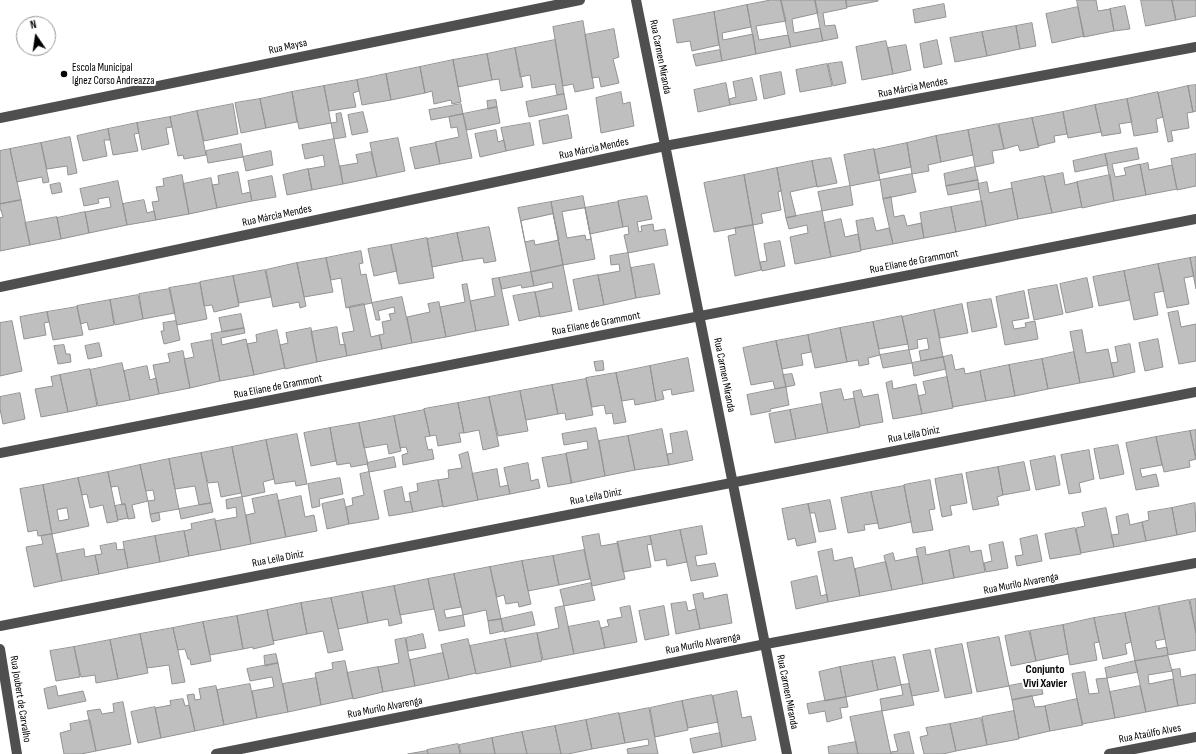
<!DOCTYPE html>
<meta charset="utf-8">
<style>
body{margin:0}
#map{position:relative;width:1196px;height:754px;overflow:hidden;background:#fff;font-family:"Sofia Sans Condensed",sans-serif}
canvas{display:block}
.north{position:absolute;left:16px;top:16px;width:40px;height:40px;box-sizing:border-box;background:#fff;border:1px solid #999;border-radius:50%;rotate:347deg;font-size:11px;font-weight:700;line-height:16px;text-align:center;color:#000}
.north::after{content:'';display:block;margin:auto;width:14px;height:18px;background:#000;clip-path:polygon(50% 0,100% 100%,50% 72%,0 100%)}
</style>
<div id="map">
<canvas width="1196" height="754"></canvas>
<div class="north">N</div>
</div>
<script>
const c = document.querySelector('canvas').getContext('2d');
c.lineJoin = 'round';
function fill(path, color) { c.fillStyle = color; c.fill(path, 'evenodd'); }
function stroke(path, color, width, dash) { c.strokeStyle = color; c.lineWidth = width; c.lineCap = dash ? 'butt' : 'round'; c.setLineDash(dash || []); c.stroke(path); }
function write(font, color, halo, rows, align = 'center') {
  c.font = font + ' "Sofia Sans Condensed",sans-serif'; c.lineWidth = 4; c.setLineDash([]); c.textBaseline = 'middle'; c.strokeStyle = halo; c.fillStyle = color; for (const [text, x, y, turn = 0] of rows) {
    c.save(); c.translate(x, y); c.rotate((+turn || 0) * Math.PI / 180); c.textAlign = isNaN(turn) ? turn : align; if (halo) c.strokeText(text, 0, 0); c.fillText(text, 0, 0); c.restore();
  }
}
const building = new Path2D(`
 M771,0h10l5,21 -30,5 3,14 29,-5 3,12 -35,7 -9,-49z
 M781,0h34l3,13 -26,6 2,14 26,-5 3,13 -32,6z
 M815,0h31l1,8 -24,5 2,13 10,-1 3,13 -15,3z
 M846,0h32v1l-31,6z
 M1077,0h19l2,11 12,-2 4,22 -30,6z
 M1141,0h31l4,20 -30,6z
 M1172,0h24v16l-20,4z
 M944,4l2,13 -31,6 -2,-13z
 M747,5l4,22 -29,6 1,7 30,-6 3,20 -34,7 -8,-49z
 M1125,6l5,23 -16,2 -4,-22z
 M1078,7l6,29 -32,7 -6,-29z
 M714,12l5,33 -27,6 -2,-10 -13,2 -4,-23z
 M583,21l11,67 -19,4 -2,-8 -10,2 -10,-59z
 M1032,23l4,23 -16,3 -4,-23z
 M1016,26l4,23 -33,7 -5,-24z
 M614,29l5,28 -6,2 6,24 -18,4 -2,-10 -7,1 -7,-43z
 M982,32l5,24 -32,6 -5,-24z
 M555,40l9,54 -7,1 -2,-11 -23,4 -2,-13 -10,2 -5,-29z
 M937,40l5,24 -18,4 -4,-24z
 M886,41l7,33 -31,6 -6,-33z
 M906,45l5,25 -18,4 -5,-26z
 M515,48l8,39 -22,4 -2,-12 -7,1 -5,-26z
 M720,50l2,11 -26,5 -3,-11z
 M487,54l5,26 -34,7 -5,-27z
 M453,60l8,42 -9,2 -1,-4 -17,4 -2,-13 -7,2 -5,-26z
 M842,62l4,21 -13,3 -5,-22z
 M827,64l5,22 -32,6 -4,-22z
 M420,67l5,26 -34,7 -5,-26z
 M781,72l4,22 -21,5 -4,-23z
 M386,74l5,26 -29,5 -5,-25z
 M752,78l5,22 -27,5 -1,-6 7,-2 -3,-15z
 M357,80l2,11 -6,2 3,14 -27,4 -5,-25z
 M726,83l4,22 -32,7 -4,-22z
 M1196,85v26l-3,1 -5,-26z
 M324,86l7,37 -32,6 -7,-37z
 M1188,86l5,26 -6,1 2,15 -18,3 2,10 -5,1 -10,-49z
 M292,92l5,30 -31,6 -6,-29z
 M621,92l2,12 7,-2 4,24 -33,7 -5,-35z
 M1158,92l5,25 -7,2 2,13 -24,4 -7,-37z
 M564,94l3,15 -38,8 -3,-15z
 M260,99l6,29 -25,5 -6,-30z
 M1127,99l5,23 -13,2 2,9 -19,3 -7,-31z
 M496,100l1,7 -9,2 -1,-8z
 M233,104l5,30 -34,7 -7,-30z
 M461,104l2,10 -32,6 -2,-10z
 M1095,105l6,27 -33,6 -5,-26z
 M497,107l3,16 -33,7 -4,-16z
 M197,111l9,44 -22,4 -1,-4 -5,1 -8,-39z
 M363,112l5,20 -16,3 -4,-20z
 M1063,112l4,22 -13,2 1,6 -17,4 -6,-28z
 M341,113l5,24 -12,2 -3,-16 6,-1 -1,-8z
 M463,114l9,44 -32,6 -5,-22 24,-5 -2,-10 -6,1 -2,-11z
 M568,115l4,23 -29,6 -4,-23z
 M170,117l2,10 -6,1 3,16 -27,6 -5,-27z
 M1032,118l7,29 -19,4 -2,-6 -14,4 -5,-25z
 M137,123l2,10 -5,1 4,17 -25,4 -5,-26z
 M530,123l4,22 -28,6 -5,-23z
 M998,124l6,25 -12,2 2,12 -19,4 -7,-37z
 M108,129l2,11h-6l3,16 -24,5 -6,-25z
 M496,130l2,12 6,-2 2,11 -26,6 -5,-23z
 M968,130l5,25 -32,7 -5,-26z
 M936,136l5,26 -13,3 1,6 -17,3 -5,-31z
 M70,137l7,36 -9,2 -1,-9 -20,3 -6,-26z
 M398,138l7,33 -28,6 -7,-34z
 M334,139l9,45 -31,6 -4,-21 17,-3 -2,-11 -18,4 -3,-14z
 M41,143l8,39 -6,1 -1,-6 -25,5 -7,-33z
 M436,143l4,21 -25,5 -5,-21z
 M907,143l4,24 -33,7 -4,-24z
 M241,144l2,13 -35,6 -2,-12z
 M1137,148l2,11 -27,5 3,13 11,-2 -2,-7 16,-4 6,31 -32,6 -9,-47z
 M10,149l11,51 -21,4v-53z
 M874,149l6,31 -30,6 -6,-31z
 M271,151l2,14 -27,6 -3,-14z
 M371,152l6,25 -34,7 -3,-18 18,-3 -2,-8z
 M1105,154l3,11 -33,7 -2,-11z
 M1196,154v32l-19,4 -6,-31z
 M831,158l6,25 -20,4 -5,-26z
 M812,161l5,25 -27,6 6,24 -10,2 -9,-50z
 M1148,163l1,7 23,-5 5,24 -31,6 -6,-30z
 M975,167l3,13 -32,6 -2,-12z
 M777,168l4,23 -3,1 3,18 -20,4 2,9 -10,2 -9,-50z
 M308,169l4,21 -25,5 -4,-20z
 M238,172l4,22 8,-2 2,9 -35,7 -5,-23 7,-1 -1,-8z
 M1063,173l2,12 12,-3 5,25 -30,6 -8,-36z
 M912,174l4,18 -33,7 -3,-19z
 M182,175l7,39 -33,6 -4,-18 7,-1 -3,-14 8,-1 -1,-7z
 M744,175l9,50 -39,7 -10,-49z
 M1110,175l4,26 -32,7 -5,-26z
 M272,176l4,21 -24,4 -4,-20z
 M1044,176l8,37 -34,6 -7,-36z
 M211,178l6,30 -28,6 -6,-30z
 M978,180l1,9 -31,6 -2,-9z
 M118,181l9,44 -38,8 -4,-21 26,-5 -2,-10 -11,2 1,4 -15,3 -4,-17z
 M987,182l2,11 23,-5 6,31 -32,7 -8,-42z
 M60,183l2,9 -10,2 -2,-9z
 M850,186l3,19 -31,6 -4,-19z
 M583,196l12,63 -32,6 -12,-63z
 M647,196l5,23 -15,3 2,10 3,-1 -1,-5 12,-2 1,7 11,-2 3,16 -40,8 -4,-18 5,-1 -1,-8 -5,1 -5,-26z
 M891,197l3,20 10,-2 3,11 14,-3 3,15 -31,6 -10,-45z
 M21,200l9,45 -30,6v-33l3,-1 -2,-7h-1v-6z
 M144,200l3,13 7,-2 2,9 -29,5 -4,-21z
 M982,201l4,25 -30,6 -5,-25z
 M551,202l12,63 -32,7 -13,-64z
 M618,202l5,25 -33,7 -5,-26z
 M951,207l5,25 -32,6 -4,-25z
 M585,208l6,31 -5,1 -1,-5 -18,3 -5,-26z
 M822,211l9,46 -36,7 -5,-27 18,-4 -1,-8 -18,4 -3,-11z
 M85,212l4,21 -28,6 -4,-21z
 M553,214l6,26 -24,5 -1,-5 -9,2 -4,-21z
 M57,217l4,22 -31,6 -5,-22z
 M873,218l3,13 13,-3 4,16 -32,6 -5,-29z
 M841,219l4,18 13,-3 3,17 -30,6 -7,-34z
 M753,225l8,45 -26,6 -7,-40 8,-2 -1,-6z
 M489,227l7,34 -12,2 -1,-5 -20,3 -6,-28z
 M457,233l6,28 -31,6 -5,-28z
 M427,238l7,40 -35,6 -8,-39z
 M780,241l5,25 -23,5 -2,-9 7,-1 -3,-17z
 M391,245l6,26 -23,5 -6,-27z
 M361,251l2,12 -4,1 2,11 5,-1 6,29 -26,5 -5,-30 -10,2 -5,-22z
 M628,253l8,45 -32,7 -6,-30 22,-4 -1,-7 -8,1 -1,-9z
 M1196,257v32l-6,-31z
 M326,258l7,34 -29,5 -7,-34z
 M1190,258l4,18 -10,2 5,26 -22,4 -9,-44z
 M297,263l9,43 -6,2 -1,-6 -26,5 -7,-37z
 M654,264l6,30 -24,4 -5,-30z
 M1158,264l6,27 -10,2 4,22 -24,5 -10,-49z
 M563,265l9,46 -32,6 -5,-25 18,-4 -1,-6 -18,4 -3,-14z
 M265,270l6,27 -32,6 -6,-27z
 M1124,271l6,29 -31,6 -6,-29z
 M531,272l3,14 -12,2 -1,-3 -19,4 -3,-11z
 M598,275l6,30 -25,5 -6,-30z
 M233,276l6,30 -25,6 -2,-7 -8,1 -4,-24z
 M499,278l10,47 -33,6 -6,-30 25,-5 -3,-17z
 M1087,278l6,29 -27,6 -6,-29z
 M200,283l7,36 -30,6 -8,-37z
 M467,284l9,47 -30,6 -6,-30 25,-5 -3,-17z
 M1057,285l6,29 -29,6 -6,-30z
 M170,289l5,24 -32,6 -4,-25z
 M1024,291l5,27 -17,3 2,8 12,-2 -1,-4 10,-2 3,18 -33,6 -9,-48z
 M535,292l5,24 -21,5 -6,-25z
 M138,295l5,24 -28,6 -5,-25z
 M402,297l10,46 -30,6 -3,-14 5,-1 -2,-12 9,-2 -2,-6 6,-1 -1,-6 -16,4 2,9h-4l-4,-17z
 M991,299l6,28 -25,5 -5,-29z
 M110,300l4,25 -25,5 -2,-8 -6,2 -4,-18z
 M439,302l7,35 -34,6 -5,-26 23,-5 -2,-8z
 M364,304l7,33 8,-2 3,14 -35,7 -5,-23 12,-2 -5,-24z
 M962,304l6,29 -28,5 -6,-28z
 M77,307l6,28 -30,5 -6,-28z
 M934,310l9,47 -22,4 -2,-10 10,-2 -2,-11 -10,2 1,8 -9,2 -7,-33z
 M1178,311l3,16 15,-3v37l-17,3 -11,-51z
 M47,312l2,10 -5,1 2,12 -22,4 -4,-22z
 M241,314l3,14 -22,4 -3,-14z
 M902,316l6,28 -29,5 -6,-27z
 M12,321l10,50 -22,5v-53z
 M176,321l4,19 -16,4 -3,-13h3l-1,-8z
 M873,322l7,33 -12,3 1,6 -10,2 -1,-6 -11,2 -7,-34z
 M337,327l3,18 5,-1 2,12 -30,6 -6,-30z
 M244,328l1,5 -24,5 1,7 24,-6 8,36 -34,6 -9,-47z
 M311,328l6,34 -32,7 -5,-24 8,-2 -2,-10z
 M840,328l7,34 -32,6 -7,-33z
 M277,330l8,38 -31,7 -7,-31 10,-2 -1,-7z
 M1082,330l4,23 22,-4 6,28 -34,6 -10,-51z
 M808,335l3,17 -10,2 2,11 -21,4 -6,-28z
 M1158,339l5,28 -18,4 -6,-28z
 M212,340l8,41 -30,7 -6,-29 10,-2 -3,-13z
 M776,341l10,46 -11,2 -2,-8 -22,4 -8,-37z
 M99,343l3,13 -14,3 -3,-13z
 M1130,344l5,28 -21,5 -3,-14 7,-1 -3,-15z
 M64,345l2,9h4l1,8 -13,2 -4,-18z
 M909,350l3,13 -29,5 -3,-13z
 M183,351l7,37 -31,6 -6,-29 17,-3 -2,-8z
 M1074,352l6,31 -32,6 -6,-30z
 M952,355l3,15 9,-2 1,6 15,-3 6,30 -33,6 -10,-50z
 M943,357l3,12 -32,7 -2,-13z
 M688,358l6,33 -22,4 -1,-6 -9,2 2,8 -8,2 -6,-35z
 M1042,359l6,30 -33,7 -6,-31z
 M603,361l1,9 -8,1 -2,-9z
 M122,363l8,37 -32,6 -8,-36z
 M1009,365l6,31 -29,5 -6,-30z
 M147,366l3,14 6,-2 3,16 -29,6 -6,-29z
 M650,366l6,35 -21,4 -1,-6 -12,2 -6,-28z
 M90,369l7,37 -29,6 -8,-37z
 M616,373l10,49 -12,2 -2,-11 -6,1 -2,-9 -12,2 -6,-29z
 M792,374l3,11 -9,2 -3,-12z
 M60,375l8,37 -27,5 -6,-28 18,-3 -2,-9z
 M947,377l6,31 -31,6 -4,-18 8,-2 -3,-12z
 M586,379l7,36 -27,5 -1,-7 -7,1 -6,-29z
 M892,381l1,8 23,-5 6,30 -29,5 -7,-36z
 M552,385l6,29 -32,6 -6,-29z
 M786,387l3,18 -19,4 1,2 -20,4 -4,-20z
 M841,389l3,11 10,-2 6,29 -32,6 -8,-40z
 M861,390l2,7 15,-3 5,28 -23,4 -7,-34z
 M520,391l8,40 -30,5 -9,-39z
 M20,393l5,26 -22,5 -3,-15v-12z
 M489,397l10,49 -16,4 -4,-20 -15,3 -6,-30z
 M458,403l6,30h-5l2,9 -23,4 -2,-11 -6,1 -6,-27z
 M822,404l6,29 -32,6 -6,-29z
 M424,410l6,26 -5,1 3,13 4,-1 2,10 -31,6 -1,-10 6,-2 -2,-6 -6,1 -6,-32z
 M790,410l6,29 -21,4 -6,-29z
 M394,416l7,35 -12,3 -2,-10 -23,4 -5,-25z
 M359,423l9,41 -17,3 -1,-4 -13,2 -7,-37z
 M330,428l6,33 -25,5 -7,-33z
 M596,428l9,48 -34,7 -5,-30 22,-4 -1,-8 -23,4 -2,-11z
 M662,429l7,36 -34,5 -7,-34z
 M1196,430v29l-6,-28z
 M687,431l6,29 -24,5 -2,-11 6,-1 -3,-19z
 M1190,431l6,28 -7,2 1,6 -26,5 -8,-35z
 M297,434l10,50 -11,2 -1,-5 -20,3 -9,-44z
 M628,436l7,34 -30,6 -6,-35z
 M1156,437l6,28 -22,4 2,8 14,-3 3,12 -23,4 -10,-47z
 M266,440l8,39 -11,3 2,10 -23,5 -10,-50z
 M1118,445l6,29 -24,5 -6,-30z
 M232,447l9,46 -20,4 -3,-15 -10,1 -7,-30z
 M1089,450l5,29 -15,4 2,9 -12,2 -8,-39z
 M468,452l10,48 -35,7 -5,-27 11,-2 -1,-8 14,-2 -3,-13z
 M201,453l10,50 -12,2 -4,-19 -20,3 -6,-30z
 M566,454l6,29 -24,4 -6,-29z
 M1055,456l5,29 -24,5 -6,-29z
 M394,457l2,10 -27,5 -2,-9z
 M169,459l10,50 -29,5 -2,-13 7,-1 -2,-10 -7,1 -6,-26z
 M1024,462l6,28 -27,5 -5,-28z
 M528,463l3,18 7,-2 2,9 -30,6 -6,-26z
 M140,465l8,36 -16,4 3,13 -7,1 -3,-15 -3,1 -4,-19 -7,1 -3,-15z
 M998,467l5,28 -6,2 2,8 -26,5 -7,-37z
 M497,469l3,18 8,-2 2,9 -32,6 -6,-26z
 M108,472l10,49 -11,2 -4,-18 -13,3 -3,-14 -5,1 -4,-17z
 M369,472l10,47 -30,5 -3,-17 7,-2 -1,-7 12,-3 -4,-21z
 M962,474l5,29 -17,3 2,9 -10,2 -7,-38z
 M78,478l11,48 -37,8 -9,-49z
 M340,478l3,16 -24,5 1,7 -8,2 -4,-24z
 M438,480l5,26 -30,6 -4,-19 9,-2 -1,-7z
 M930,480l5,29 -6,1 4,20 -20,3 -9,-48z
 M43,485l9,49 -14,2 -1,-6 -9,2 -8,-43z
 M904,486l7,36 -32,7 -8,-37z
 M402,487l3,15 5,-1 3,11 -24,4 -5,-25z
 M871,492l7,31 -14,2 1,5 -17,3 -7,-35z
 M277,494l9,43 -35,7 -5,-29 9,-2 -3,-14z
 M301,496l4,21 9,-2 3,16 -31,6 -8,-36z
 M242,497l9,47 -30,6 -6,-29 22,-4 -1,-10 -9,2 -1,-9z
 M344,499l5,25 -22,5 -5,-25z
 M830,500l6,29 -17,3 -4,-19h-5l-2,-9z
 M211,503l2,9 -32,7 -2,-10z
 M1195,503l1,28 -19,4 -5,-27z
 M125,504l3,14 -10,2 -3,-14z
 M808,504l8,38 -19,4 -2,-8 -7,2 -6,-31z
 M67,508l2,11 -10,2 -2,-11z
 M1106,508l8,39 -33,6 -5,-25 9,-2 -3,-13z
 M1172,508l5,27 -31,6 -4,-19 7,-2 -1,-8z
 M159,513l1,7 -8,2 -2,-7z
 M1128,514l2,11 12,-3 4,19 -32,6 -3,-12 8,-1 -3,-17z
 M215,519l6,31 -32,6 -5,-25 8,-2 -1,-5z
 M702,526l5,28 -12,2 2,10 18,-3 3,13 -27,5 -11,-51z
 M1075,528l6,26 -31,5 -5,-25z
 M680,530l7,32 -20,4 -1,-7 -11,2 -5,-25z
 M184,531l5,25 -29,6 -5,-26z
 M52,534l10,47 -28,6 -8,-40 17,-3 -2,-8z
 M599,534l2,12 17,-3 7,36 -33,7 -10,-49z
 M1037,535l5,26 -25,5 -2,-10 8,-1 -3,-16z
 M155,536l5,26 -32,6 -5,-26z
 M650,536l2,8 -5,1 4,22 -28,5 -6,-30z
 M1003,542l5,26 -22,4 -2,-9 8,-2 -3,-16z
 M116,543l1,7 7,-1 4,19 -29,6 -4,-19 7,-1 -2,-8z
 M969,546l1,6 11,-2 4,22 -31,6 -5,-28z
 M925,547l1,8 23,-5 5,28 -31,6 -7,-35z
 M84,549l1,8 10,-2 4,19 -37,7 -5,-27z
 M832,549l2,12 18,-4 8,39 -32,6 -10,-50z
 M584,550l6,29 -31,6 -6,-29z
 M893,553l2,8 23,-5 5,28 -31,6 -8,-34z
 M553,556l6,29 -31,6 -6,-30z
 M522,561l9,43 -12,3 -1,-5 -12,2 -2,-9 -7,2 -7,-30z
 M886,562l6,28 -32,6 -5,-27z
 M490,567l11,52 -13,2 -2,-11 -23,5 -9,-41z
 M454,574l7,33 -17,3 2,8 17,-3 2,11 -26,5 -11,-52z
 M817,576l4,20 6,-2 1,8 -32,7 -5,-27z
 M428,579l6,30 -34,6 -6,-29z
 M591,583l4,17 -31,6 -4,-16z
 M394,586l8,37 -13,3 -1,-7 -20,4 -6,-31z
 M362,592l6,31 -30,6 -7,-31z
 M703,593l1,6 23,-5 5,29 -32,6 -7,-34z
 M331,598l12,52 -15,3 -5,-22 -16,3 -6,-31z
 M1196,599v34l-6,-33z
 M1189,600l7,33v17l-28,5 -9,-49z
 M686,602l2,9 8,-2 4,20 -24,5 -5,-30z
 M301,603l6,31 -34,7 -6,-31z
 M564,606l10,48 -31,6 -6,-27 22,-5 -4,-20z
 M630,606l7,36 -32,6 -4,-20 8,-2 -2,-6 15,-3 -2,-9z
 M664,606l5,29 -24,5 -6,-29z
 M1158,606l7,33 -10,2 2,8 10,-2 1,8 -33,6 -10,-48z
 M267,610l7,34 -21,5v-2l-10,2 -6,-33z
 M532,612l3,13 -31,7 -3,-13z
 M1125,613l6,29 -6,2 2,10 -24,5 -9,-41z
 M237,616l6,33 -33,6 -7,-33z
 M1094,618l5,24 -5,1 3,17 -27,5 -7,-40z
 M501,619l2,12 -13,3 -2,-13z
 M599,621l6,27 -31,6 -6,-27z
 M203,622l8,39 -20,4 -1,-6h-2l-3,-10 -7,1 -5,-22z
 M1063,625l5,29 -32,7 -6,-30z
 M173,628l12,54 -13,2 -3,-19 -22,3 -7,-34z
 M1029,631l7,30 -25,5 -6,-30z
 M537,633l5,28 -31,6 -6,-28z
 M140,634l8,39 -30,6 -8,-39z
 M423,634l3,14 -18,3 -2,-13z
 M999,637l10,49 -32,6 -10,-49z
 M405,638l10,48 -32,6 -5,-25 21,-4 -4,-23z
 M468,639l8,34 -27,6 -8,-34z
 M505,639l6,28 -35,7 -6,-28z
 M110,640l8,39 -22,4 -1,-8 -14,2 -7,-30z
 M962,644l10,49 -27,5 -10,-49z
 M74,647l6,30 -24,4 -6,-30z
 M930,650l9,41 -27,5 -9,-41z
 M443,653l6,26 -34,7 -5,-26z
 M276,654l2,9 -13,3 -1,-10z
 M1168,656l4,15 -24,4 1,9 24,-5 5,27 -32,6 -11,-51z
 M895,657l6,28 -23,5 -6,-29z
 M345,661l8,37 -32,7 -6,-32 18,-4 -1,-6z
 M872,661l6,29 -32,7 -6,-30z
 M1135,661l3,11 -31,6 -2,-10z
 M278,663l10,49 -31,6 -5,-27 22,-4 -2,-10 -22,4 -3,-12z
 M378,667l5,25 -30,7 -6,-26z
 M840,667l6,30 -21,4 -6,-29z
 M1180,669l1,8 15,-3v29l-18,3 -6,-36z
 M1085,672l4,22 10,-1 -3,-14 11,-1 8,40 -33,6 -10,-50z
 M316,678l5,27 -33,7 -5,-28z
 M1040,680l3,14 -31,6 -3,-14z
 M250,684l7,34 -33,7 -7,-35z
 M909,684l5,21 -32,6 -2,-12 23,-4 -2,-10z
 M56,686l2,10 25,-5 3,10 -38,8 -4,-20z
 M216,686l8,39 -29,6 -8,-36 7,-1 1,6 6,-1 -2,-10z
 M1140,686l6,26 -31,6 -5,-26z
 M737,691l5,27 9,-2 5,24 -34,7 -9,-51z
 M712,695l6,27 -30,6 -6,-27z
 M1032,696l3,11 10,-1 5,25 -31,7 -7,-38z
 M846,697l2,10 -8,1 2,10 -15,4 -2,-11 -16,3 -2,-10z
 M183,699l2,7 4,-1 6,26 -34,7 -6,-30 16,-3 -1,-4z
 M1077,699l6,26 -33,6 -5,-25z
 M682,701l6,29 -33,7 -5,-29z
 M123,702l8,42 -35,7 -9,-40 13,-2 2,5 12,-2 -1,-8z
 M155,707l6,31 -23,5 -7,-31z
 M649,708l9,46h-30l-1,-5 22,-4 -1,-6 -23,4 -6,-29z
 M882,711l9,43h-33l-8,-37z
 M1014,711l5,28 -32,6 -5,-28z
 M619,713l6,30 -33,6 -6,-29z
 M981,718l6,27 -31,6 -6,-27z
 M90,720l6,31 -15,3h-17l-4,-21 11,-3 -1,-6z
 M586,720l6,29 -24,5h-7l-6,-28z
 M950,724l6,27 -13,3h-19l-4,-17 8,-2 -2,-7z
 M555,726l6,28h-34l-5,-22z
 M522,732l5,22h-32l-3,-16z
 M909,732l5,22h-23v-2l7,-1 -4,-16z
 M720,733l2,14 -29,6 -3,-14z
 M492,738l3,16h-34l-2,-9z
 M856,742l2,12h-29l-1,-7z
 M458,744l2,10h-32l-1,-4z
 M427,751l1,3h-20z`);
fill(building, '#bfbfbf');
stroke(building, '#939393', 1);
stroke(new Path2D(`
 M636,0l151,754
 M0,118l580,-118
 M0,287l665,-141 531,-99
 M0,453l1196,-234
 M0,626l1196,-234
 M0,649l17,105
 M216,754l550,-110 430,-81
 M1109,754l87,-17`), '#4f4f4f', 10);
for (const [x, y, r, color] of [
 [64,74,4,"#000"]
]) { const dot = new Path2D(); dot.arc(x, y, r, 0, 2 * Math.PI); c.fillStyle = color; c.fill(dot); stroke(dot, '#fff', 1.5); }
write('11px', '#000', '#fff', [
 ["Rua Maysa",288,47,-12],
 ["Rua Carmen Miranda",660,57,79],
 ["Rua Márcia Mendes",913,88,-11],
 ["Rua Márcia Mendes",594,149,-12],
 ["Rua Márcia Mendes",277,216,-12],
 ["Rua Eliane de Grammont",914,262,-11],
 ["Rua Eliane de Grammont",596,324,-11],
 ["Rua Carmen Miranda",724,375,79],
 ["Rua Eliane de Grammont",278,387,-11],
 ["Rua Leila Diniz",914,435,-11],
 ["Rua Leila Diniz",596,497,-11],
 ["Rua Leila Diniz",278,559,-11],
 ["Rua Murilo Alvarenga",1021,584,-11],
 ["Rua Murilo Alvarenga",703,644,-11],
 ["Rua Carmen Miranda",787,692,79],
 ["Rua Joubert de Carvalho",20,699,81],
 ["Rua Murilo Alvarenga",385,708,-11],
 ["Rua Ataúlfo Alves",1150,734,-11]
]);
write('11px', '#000', '#fff', [
 ["Escola Municipal",72,68],
 ["Ignez Corso Andreazza",72,81]
], 'left');
write('bold 12px', '#000', '#fff', [
 ["Conjunto",1045,670],
 ["Vivi Xavier",1045,684]
]);
</script>
